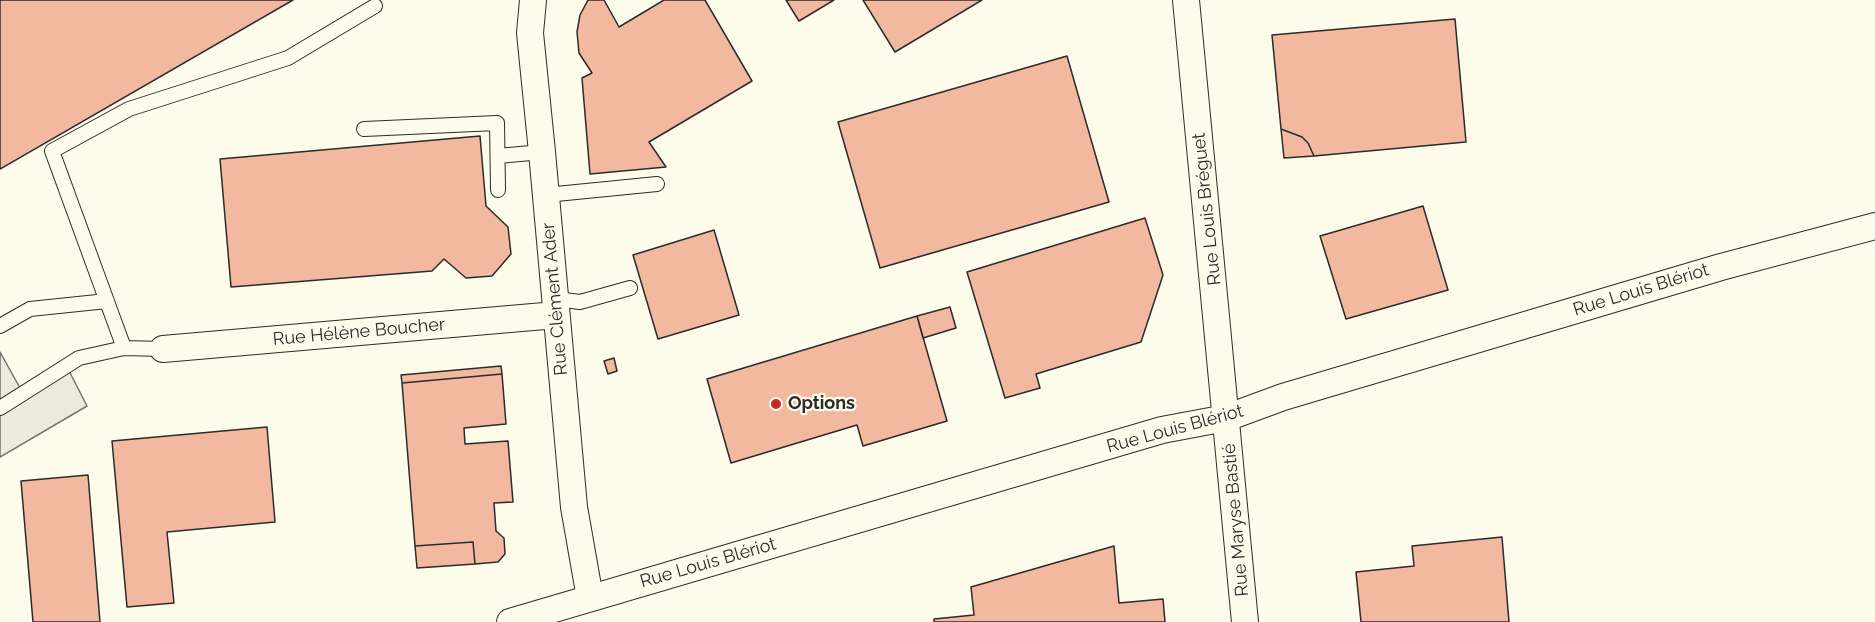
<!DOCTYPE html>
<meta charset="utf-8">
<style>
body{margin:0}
canvas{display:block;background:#fdfbea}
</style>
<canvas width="1875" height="622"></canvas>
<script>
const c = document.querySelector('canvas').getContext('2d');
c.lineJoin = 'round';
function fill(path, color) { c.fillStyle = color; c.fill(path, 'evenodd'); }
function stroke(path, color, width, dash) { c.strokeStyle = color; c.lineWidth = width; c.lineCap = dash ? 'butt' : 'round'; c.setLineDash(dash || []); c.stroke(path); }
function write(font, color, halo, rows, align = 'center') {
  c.font = font + ' Raleway,sans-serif'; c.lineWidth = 4.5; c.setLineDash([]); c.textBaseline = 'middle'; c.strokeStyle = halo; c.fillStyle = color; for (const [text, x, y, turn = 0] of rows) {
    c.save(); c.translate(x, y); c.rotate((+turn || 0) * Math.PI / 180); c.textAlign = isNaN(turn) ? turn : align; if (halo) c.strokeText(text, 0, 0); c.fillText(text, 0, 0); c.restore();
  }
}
const parking = new Path2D(`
 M0,352l20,36 44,-27 23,45 -87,51z`);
fill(parking, '#eceadb');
stroke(parking, '#74746e', 1.5);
const building = new Path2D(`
 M0,0h293l-293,169z
 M588,0h16l15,27 45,-27h41l47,81 -103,61 17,25 -76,7 -8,-96 10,-5 -13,-20 -2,-21 3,-17z
 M786,0h48l-35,21z
 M863,0h119l-87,52z
 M1455,19l11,123 -152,14 -6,-13 -6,-6 -21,-8 -9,-94z
 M1067,56l42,146 -229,66 -42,-146z
 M1281,129l21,8 6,6 6,13 -30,2z
 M480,136l6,70 22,21 3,27 -19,22 -26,2 -22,-19 -12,12 -201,16 -11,-128z
 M1423,206l25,84 -102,29 -26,-83z
 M1145,218l18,57 -22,67 -105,32 4,14 -35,10 -38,-126z
 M714,230l25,85 -81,24 -25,-84z
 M950,307l6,21 -33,10 -6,-22z
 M917,316l30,105 -84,25 -6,-21 -126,38 -24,-84z
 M614,358l3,13 -9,3 -4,-13z
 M501,366l1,8 -100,9 -1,-8z
 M502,374l4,50 -42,4 1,16 43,-3 5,61 -19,1 2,28 8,7 1,16 -7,8 -23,2 -2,-22 -58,4 -13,-163z
 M267,427l8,95 -108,10 7,71 -47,4 -15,-166z
 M88,475l12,147h-67l-12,-141z
 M1502,537l7,85h-148l-5,-50 58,-6 -2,-20z
 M473,542l2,22 -58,4 -2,-22z
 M1114,546l5,57 44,-4 2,23h-231v-3l40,-4 -3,-28z`);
fill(building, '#f2b8a0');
stroke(building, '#2b2b2b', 1.5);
const lane = new Path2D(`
 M364,129l133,-6 1,67
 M498,156l44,-4
 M546,195l111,-11
 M556,299l24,3 50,-14
 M0,326l30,-17 77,-8
 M163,349l-39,-1 -72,-197 77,-42 159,-51 87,-52
 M0,408l79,-50 45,-10`);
const street = new Path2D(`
 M533,0l-3,33 12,119 32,355 16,91
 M1186,0l59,622
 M163,349l393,-34
 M510,622l652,-192 64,-12 57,-21 438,-130 154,-41`);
stroke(lane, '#2b2b2b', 16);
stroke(street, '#2b2b2b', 28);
stroke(lane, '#fdfbea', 14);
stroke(street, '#fdfbea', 26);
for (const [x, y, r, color] of [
 [776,404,6,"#c62828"]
]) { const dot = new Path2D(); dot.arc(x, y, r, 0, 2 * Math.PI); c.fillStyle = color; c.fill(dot); stroke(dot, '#fdfbea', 2); }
write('18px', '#2b2b2b', '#fdfbea', [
 ["Rue Louis Bréguet",1207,209,-96],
 ["Rue Louis Blériot",1641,290,-17],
 ["Rue Clément Ader",555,299,-95],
 ["Rue Hélène Boucher",359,332,-5],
 ["Rue Louis Blériot",1175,429,-15],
 ["Rue Maryse Bastié",1236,520,-95],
 ["Rue Louis Blériot",708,563,-16]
]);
write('bold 18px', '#2b2b2b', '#fdfbea', [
 ["Options",788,404]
], 'left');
</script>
